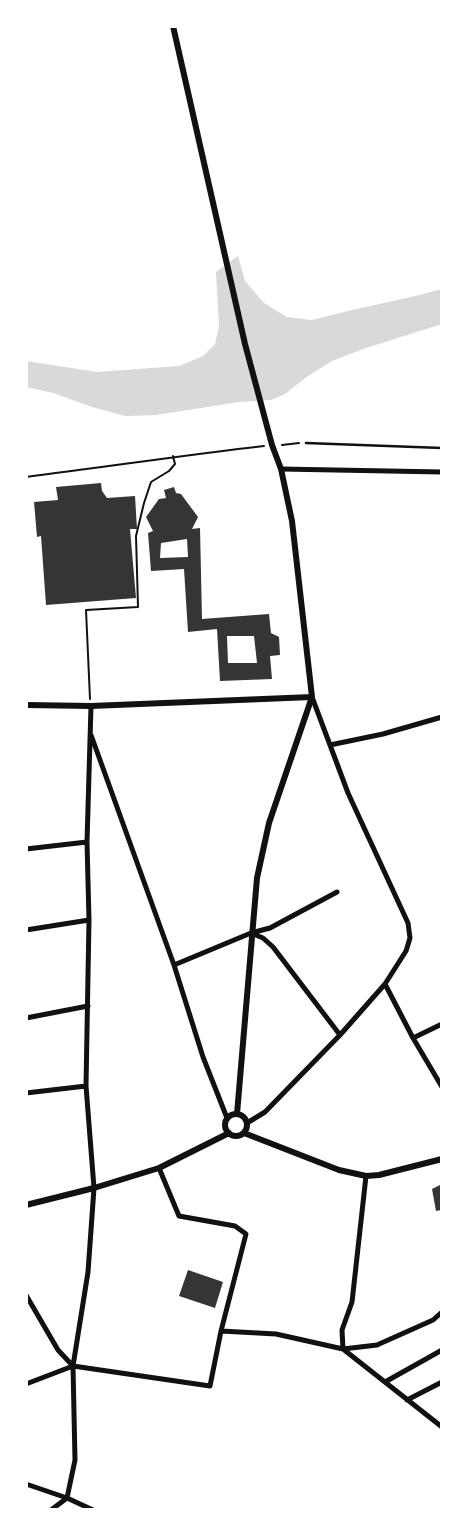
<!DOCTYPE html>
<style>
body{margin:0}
#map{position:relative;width:468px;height:1536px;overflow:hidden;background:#fff;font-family:"PT Serif",serif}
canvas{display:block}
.frame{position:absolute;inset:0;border:28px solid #fff;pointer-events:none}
</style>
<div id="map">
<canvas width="468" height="1536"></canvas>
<div class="frame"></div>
</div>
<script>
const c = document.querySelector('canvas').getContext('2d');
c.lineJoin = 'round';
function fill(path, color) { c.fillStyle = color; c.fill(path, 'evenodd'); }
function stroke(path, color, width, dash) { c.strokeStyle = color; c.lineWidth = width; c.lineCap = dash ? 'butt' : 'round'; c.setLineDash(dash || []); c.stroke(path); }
fill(new Path2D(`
 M238,256l7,25 19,22 23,14 25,3 40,-10 59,-13 31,-8v35l-79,25 -31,12 -24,15 -23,18 -14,6 -32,2 -83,13 -31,1 -33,-9 -39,-14 -27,-6v-26l71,11 82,-6 24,-10 12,-12 4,-18 -3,-54z`), '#d9d9d9');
fill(new Path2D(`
 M101,483l1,8 5,7 28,-2 2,33h-7l6,69 -90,7 -5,-69 -4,1 -3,-35 24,-2 -2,-13z
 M174,487l2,6 5,1 17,23 -6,12 8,-1 2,91 67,-5 2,19 8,4 1,18 -10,1 2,23 -52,2 -3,-52 -29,3 -4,-63 -33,2 -3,-38 5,-2 -7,-14 13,-18 7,-1 -2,-8zM187,539l1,18 -28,1 1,-15zM227,636h27l3,27h-29z
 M442,1184v26l-6,1 -4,-22z
 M188,1270l35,12 -8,26 -36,-12z`), '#353535');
stroke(new Path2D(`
 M282,445l17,-2
 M26,477c80,-10 159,-22 238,-31
 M90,699l-4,-89 52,-3 -2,-71 8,-33 7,-21 18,-11 6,-7 -2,-8`), '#111', 2);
stroke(new Path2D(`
 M306,443l136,5`), '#111', 2.5);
stroke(new Path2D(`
 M281,469l161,3
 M91,706l-4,136 2,78 -3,166 8,102 -6,84 -15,94 2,94 -8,38 26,12
 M91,735l83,230 29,92 24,61
 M330,745l53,-11 59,-17
 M26,849l61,-7
 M26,930l63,-10
 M251,933l12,5 10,9 67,88 45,-51 21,-33 4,-13 -2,-15 -60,-130 -36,-96
 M174,965l77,-32 19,-5 67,-36
 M385,984l28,54 29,49
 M26,1018l62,-12
 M413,1038l29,-14
 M26,1093l60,-7
 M247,1123l18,-11 75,-77
 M26,1295l32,55 15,16
 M221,1331l55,3 67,15 -1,-19 10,-28 14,-126
 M343,1349l99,78
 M343,1349l34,-4 56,-25 9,-8
 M385,1382l57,-32
 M26,1384l47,-18 137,20 11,-55 25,-97 -11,-8 -56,-10 -20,-48
 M407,1400l35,-18
 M26,1484l41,14
 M51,1510l16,-12`), '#111', 5);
stroke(new Path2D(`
 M173,26l72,318 27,101 9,24 11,52 20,176 -43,126 -12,55 -20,236
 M26,705l65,1 221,-9
 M225 1125a11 11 0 1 1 22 0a11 11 0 1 1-22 0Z
 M244,1133l95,37 27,6 13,-1 63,-16
 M26,1205l68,-17 65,-20 70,-35`), '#111', 6);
</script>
